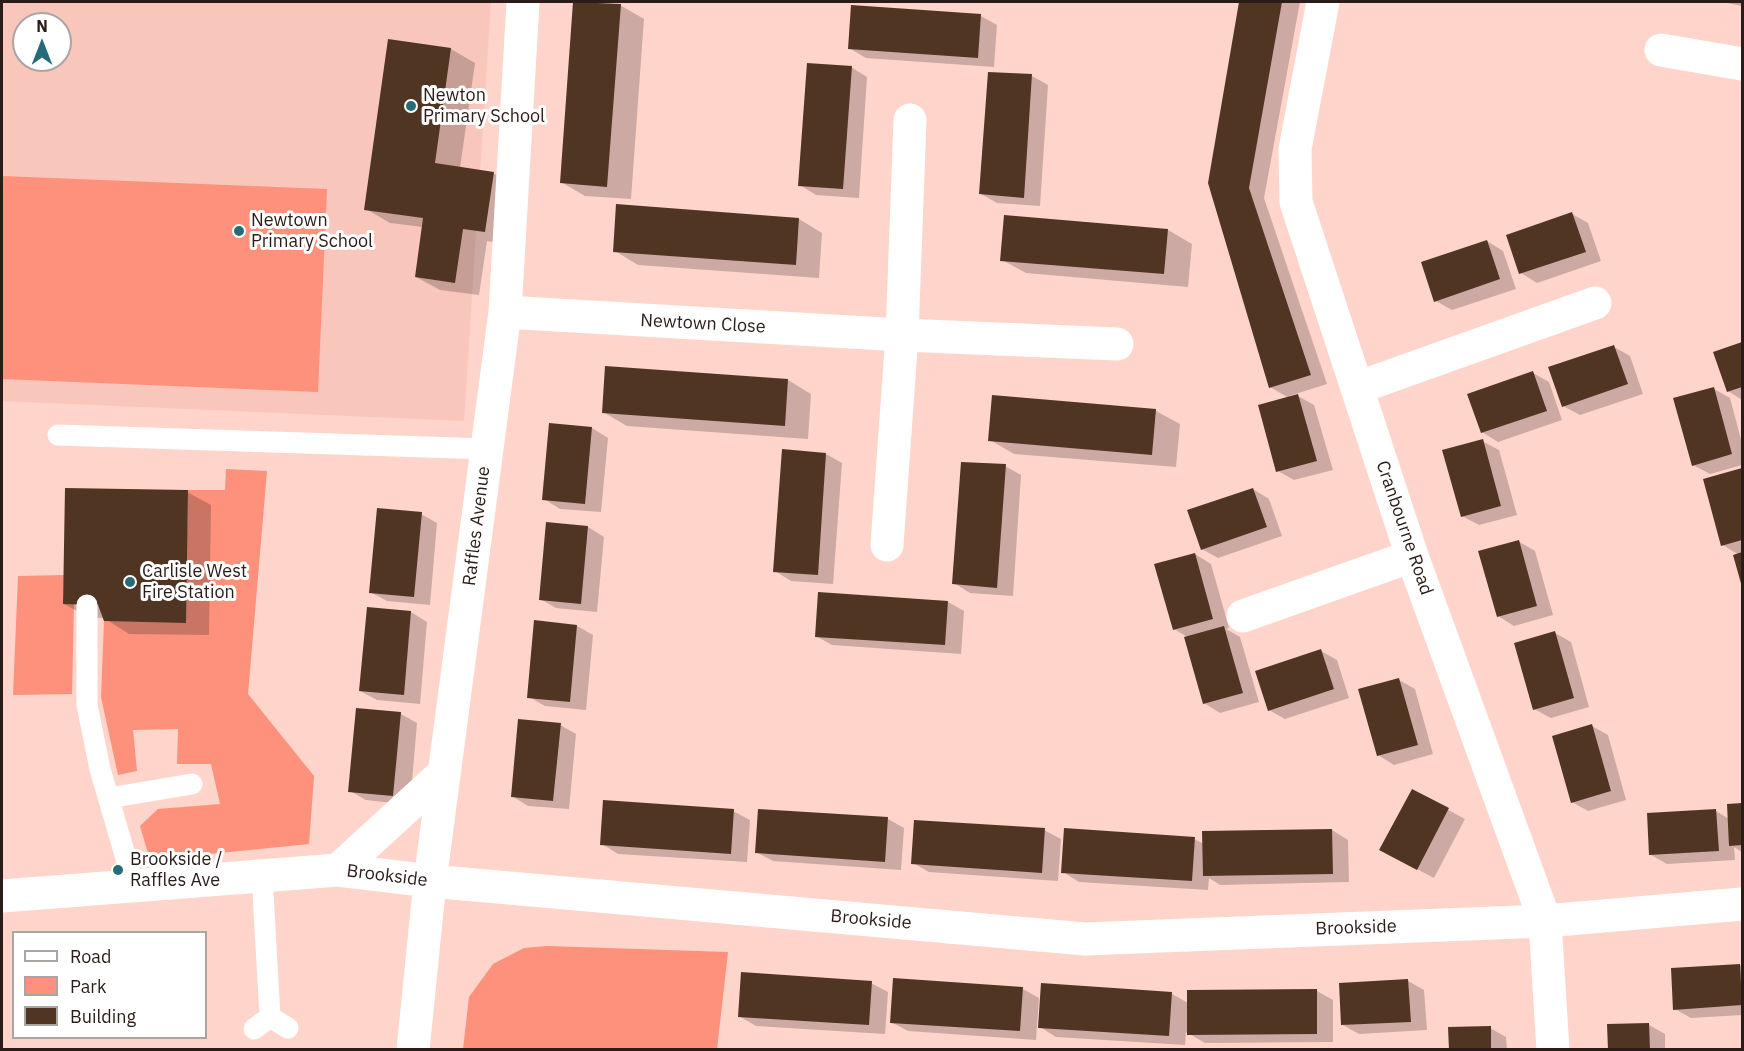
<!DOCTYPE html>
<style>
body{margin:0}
#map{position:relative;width:1744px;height:1051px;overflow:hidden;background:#ffd4cb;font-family:"IBM Plex Sans",sans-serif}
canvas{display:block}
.frame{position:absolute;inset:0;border:3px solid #2b1c19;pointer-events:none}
.legend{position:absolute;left:12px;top:931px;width:195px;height:108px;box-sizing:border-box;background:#fff;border:2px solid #aaa4a3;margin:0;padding:8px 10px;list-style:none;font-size:18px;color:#2b1c19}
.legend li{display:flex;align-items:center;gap:12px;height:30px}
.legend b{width:30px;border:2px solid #aaa4a3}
.north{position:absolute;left:12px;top:12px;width:60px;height:60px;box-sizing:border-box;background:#fff;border:2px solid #aaa4a3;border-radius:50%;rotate:0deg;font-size:16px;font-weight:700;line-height:24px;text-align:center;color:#2b1c19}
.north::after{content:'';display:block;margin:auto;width:21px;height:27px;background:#256c79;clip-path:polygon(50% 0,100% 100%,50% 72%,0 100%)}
</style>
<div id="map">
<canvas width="1744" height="1051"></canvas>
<div class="frame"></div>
<ul class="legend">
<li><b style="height:8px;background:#fff"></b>Road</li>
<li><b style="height:16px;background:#fd917c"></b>Park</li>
<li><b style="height:16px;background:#513523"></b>Building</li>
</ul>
<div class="north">N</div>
</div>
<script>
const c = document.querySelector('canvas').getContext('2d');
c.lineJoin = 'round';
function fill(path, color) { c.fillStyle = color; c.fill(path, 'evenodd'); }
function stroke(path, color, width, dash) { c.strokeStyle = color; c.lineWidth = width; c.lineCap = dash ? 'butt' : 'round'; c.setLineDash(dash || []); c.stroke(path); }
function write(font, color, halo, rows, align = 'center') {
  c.font = font + ' "IBM Plex Sans",sans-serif'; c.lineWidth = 6; c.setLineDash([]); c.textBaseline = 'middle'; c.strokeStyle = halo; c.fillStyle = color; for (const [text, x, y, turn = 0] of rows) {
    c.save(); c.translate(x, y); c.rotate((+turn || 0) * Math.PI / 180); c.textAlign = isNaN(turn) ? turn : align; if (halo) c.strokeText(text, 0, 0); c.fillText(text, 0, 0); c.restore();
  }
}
fill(new Path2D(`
 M2,2h489l-27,419 -462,-20zM24,24h36v36h-36z`), '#f9c6bb');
fill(new Path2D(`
 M2,176l325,13 -9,203 -316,-13z
 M226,469l41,2 -19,223 66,82 -5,68 -159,16 -10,-34 18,-17 62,-5 -9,-40h-34l1,-35 -45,1 4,41 -19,4 -17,-78 3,-76 81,1 3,-132h37z
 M64,575l-1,29h11l-2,90 -59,1 5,-119z
 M547,946l181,6 -11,97h-254l6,-52 24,-33 31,-16z`), '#fd917c');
fill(new Path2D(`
 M575,2l45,3 24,14 -13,180 -46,-3 -24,-14z
 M1241,2h59l-36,196 63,186 -38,12v2l-19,-11 -60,-204z
 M1722,2h20v4z
 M981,16l16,9 -3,42 -128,-9 -17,-10z
 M390,41l61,8 24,14 -15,105 33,5 24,14 -8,58 -22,-4 -8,54 -39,-5 -24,-13 7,-50 -33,-4 -24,-14z
 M851,67l16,10 -8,121 -43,-3 -16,-10z
 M1032,76l16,9 -8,121 -43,-3 -16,-9z
 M1572,214l16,9 13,38 -64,22 -16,-10z
 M799,219l23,14 -3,45 -181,-13 -23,-14z
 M1168,230l24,14 -4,43 -162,-14 -24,-13z
 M1487,241l16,10 13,38 -64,21 -16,-9z
 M1742,344v56l-14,-9 -13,-38z
 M1614,347l16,9 13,38 -63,21 -17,-9z
 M1533,373l16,9 13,38 -64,22 -16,-10z
 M788,380l23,14 -3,45 -181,-13 -24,-14z
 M1714,389l16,9 12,45v22l-32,9 -17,-9z
 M1298,396l16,9 19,65 -39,10 -16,-9z
 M1156,411l24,13 -4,43 -162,-13 -24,-14z
 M592,428l16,10 -7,74 -41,-3 -16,-10z
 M1482,441l17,9 18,65 -38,10 -17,-9z
 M826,454l16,9 -9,121 -42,-3 -16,-10z
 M1005,466l16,9 -8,121 -43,-3 -16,-10z
 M1742,470v114l-7,-28 4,-1 -16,-10 -19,-65z
 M1253,489l16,10 13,37 -64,22 -16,-9z
 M187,492l24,13 -2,130 -80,-1 -25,-16 -16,-1 -24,-13z
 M421,514l16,9 -7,82 -43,-4 -17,-9z
 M588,527l16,10 -7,75 -41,-4 -16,-9z
 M1518,541l17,10 18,64 -39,11 -16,-10z
 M1195,554l16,10 18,64 -3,1 14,8 19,65 -39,11 -16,-10 -15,-65 -15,-9z
 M948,602l16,9 -3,43 -129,-9 -16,-9z
 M368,609l43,3 16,10 -7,82 -43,-4 -17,-9z
 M536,622l41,4 16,9 -7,75 -41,-4 -16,-9z
 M1555,633l16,9 18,65 -38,11 -17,-9z
 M1321,651l16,9 12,38 -64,21 -16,-9z
 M1399,680l16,9 18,65 -39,11 -16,-10z
 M358,710l43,4 16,9 -7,82 -44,-5 -16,-9z
 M560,725l16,9 -7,75 -41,-3 -16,-10z
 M1592,726l16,9 18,65 -38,11 -16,-9z
 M1413,791l52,28 -31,59 -36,-19z
 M1742,804v48l-8,-5 1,13 -68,4 -16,-9 65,-44 13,8 -1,-14z
 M733,811l17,9 -3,42 -129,-8 -16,-10z
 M888,819l16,9 -3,42 -128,-9 -17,-9z
 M1044,830l17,9 -3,42 -129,-9 -16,-9z
 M1332,830l16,10 1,42 -129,3 -11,-7 -1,12 -129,-8 -16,-10 131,-33 10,5z
 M1740,965l2,2v48l-51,3 -16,-9z
 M1408,981l16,9 3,40 -68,4 -16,-9z
 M871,983l17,9 -3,42 -129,-8 -17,-10z
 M1023,989l16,9 -3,42 -128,-9 -17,-9z
 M1188,991h129l16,9v42l-128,1 -19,-11 -1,13 -129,-8 -16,-10 132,-33 16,9z
 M1649,1025l16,9v16h-56z
 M1490,1028l16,9 1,13h-57z`), '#0003');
fill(new Path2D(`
 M573,2l48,2 -14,183 -47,-4z
 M1239,2h43l-33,186 62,187 -42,13 -61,-205z
 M851,5l130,9 -3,44 -130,-9z
 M388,39l63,9 -16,115 59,9 -9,60 -22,-3 -8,54 -40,-6 8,-59 -59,-8z
 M807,63l45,3 -9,123 -45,-3z
 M988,72l44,2 -8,124 -45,-4z
 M616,204l183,14 -3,47 -183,-13z
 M1572,212l14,40 -67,22 -13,-39z
 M1004,215l164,14 -4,45 -164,-13z
 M1487,240l13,39 -66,23 -13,-40z
 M1742,342v45l-15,5 -14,-40z
 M1614,345l14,39 -66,23 -14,-40z
 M605,366l183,13 -3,47 -183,-13z
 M1533,371l14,40 -66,22 -14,-39z
 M1714,387l18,67 -40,12 -19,-68z
 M1298,394l19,67 -41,11 -18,-67z
 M992,395l164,14 -4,46 -164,-14z
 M549,423l43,4 -7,77 -43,-4z
 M1483,439l18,67 -40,11 -19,-67z
 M782,449l44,4 -8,122 -45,-3z
 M961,462l45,2 -9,124 -45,-4z
 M1742,468v72l-21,6 -18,-67z
 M65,488l123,2 -2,133 -82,-2 -6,-16 -35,-1z
 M1253,488l14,39 -66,23 -14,-40z
 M377,508l45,4 -8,85 -45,-4z
 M546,522l42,4 -7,78 -42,-4z
 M1519,540l18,66 -40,11 -19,-66z
 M1742,552v35l-9,-32z
 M1195,553l18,66 -40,11 -19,-66z
 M818,592l130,9 -3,44 -130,-8z
 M367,607l44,4 -7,84 -45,-4z
 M534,620l43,5 -7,77 -43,-4z
 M1224,626l19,67 -40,11 -19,-67z
 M1555,631l19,67 -41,12 -19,-67z
 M1321,649l13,40 -66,22 -13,-40z
 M1399,678l19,67 -41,11 -19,-67z
 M356,708l45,4 -8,84 -45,-4z
 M518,719l43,4 -8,78 -42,-4z
 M1592,724l19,67 -40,12 -19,-67z
 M1412,789l37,19 -32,62 -38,-20z
 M603,800l131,9 -3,45 -131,-9z
 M1742,803v42l-13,1 -2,-42z
 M758,809l130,8 -3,45 -130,-9z
 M1716,809l3,42 -70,4 -2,-42z
 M914,820l131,8 -3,45 -131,-9z
 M1064,828l131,9 -3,44 -131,-8z
 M1332,829l1,45 -130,2 -1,-45z
 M1740,964l2,41 -69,5 -2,-42z
 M741,972l131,9 -3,44 -131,-8z
 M893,978l130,9 -3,44 -130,-8z
 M1408,979l3,43 -70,3 -2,-42z
 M1041,983l131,9 -3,44 -131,-8z
 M1317,989v45l-130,1v-45z
 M1649,1023l1,27h-42l-1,-26z
 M1491,1026v24h-42l-1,-23z`), '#513523');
stroke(new Path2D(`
 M58,435l429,14
 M87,605v100l13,64 34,117
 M109,798l83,-14
 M270,1017l18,11
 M254,1029l16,-12 -8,-141`), '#fff', 21);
stroke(new Path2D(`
 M1323,2l-28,147 1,53 116,354 133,365 8,129
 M1661,50l81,14
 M505,312l397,23 215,9
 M1357,388l238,-85
 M887,545l15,-210 8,-215
 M1243,616l169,-60
 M338,870l106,-97
 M2,896l336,-26 92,11 655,58 460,-18 197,-17
 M413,1050l17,-169 75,-569 18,-310`), '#fff', 33);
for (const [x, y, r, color] of [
 [411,106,6,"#256c79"],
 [239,231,6,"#256c79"],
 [130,582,6,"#256c79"],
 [118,870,6,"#256c79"]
]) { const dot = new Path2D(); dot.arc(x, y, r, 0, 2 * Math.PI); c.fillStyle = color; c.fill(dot); stroke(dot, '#fff', 2); }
write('18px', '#2b1c19', '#fff', [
 ["Newton",423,96],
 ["Primary School",423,117],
 ["Newtown",251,221],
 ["Primary School",251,242],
 ["Carlisle West",142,572],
 ["Fire Station",142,593],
 ["Brookside /",130,860],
 ["Raffles Ave",130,881]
], 'left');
write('18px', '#2b1c19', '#fff', [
 ["Newtown Close",703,324,3],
 ["Raffles Avenue",477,526,-83],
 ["Cranbourne Road",1404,528,71],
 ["Brookside",387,876,7],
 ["Brookside",871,920,5],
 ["Brookside",1356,928,-2]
]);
</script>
